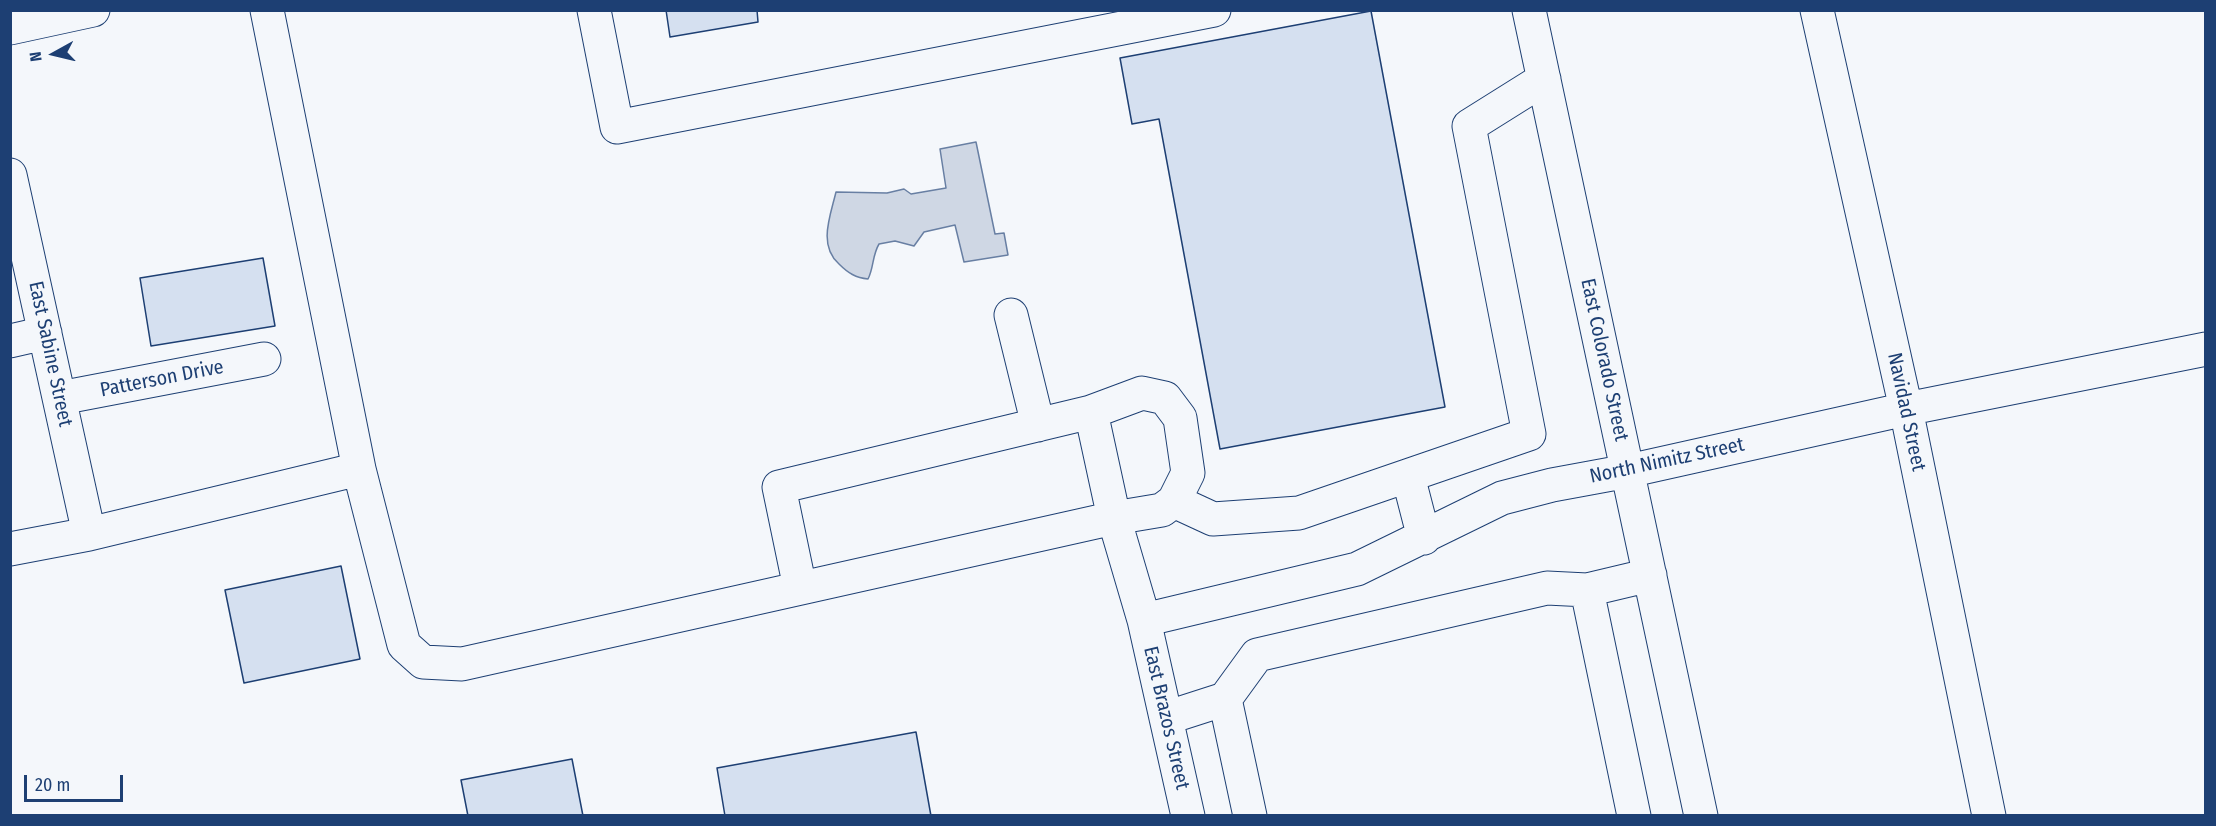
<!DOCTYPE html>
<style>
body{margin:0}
#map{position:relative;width:2216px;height:826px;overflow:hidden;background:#f4f7fb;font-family:"Fira Sans Condensed",sans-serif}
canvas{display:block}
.frame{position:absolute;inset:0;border:12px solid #1d3f73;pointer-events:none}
.north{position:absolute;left:24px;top:24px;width:60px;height:60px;-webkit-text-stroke:4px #f4f7fb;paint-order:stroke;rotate:262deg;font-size:16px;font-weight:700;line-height:24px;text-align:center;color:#1d3f73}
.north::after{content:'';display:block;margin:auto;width:21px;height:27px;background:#1d3f73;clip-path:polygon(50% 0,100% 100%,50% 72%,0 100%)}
.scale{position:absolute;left:24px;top:775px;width:99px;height:27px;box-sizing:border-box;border:3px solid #1d3f73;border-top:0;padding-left:8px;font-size:18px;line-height:21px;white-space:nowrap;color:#1d3f73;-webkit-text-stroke:4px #f4f7fb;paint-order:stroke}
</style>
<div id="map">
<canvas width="2216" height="826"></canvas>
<div class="frame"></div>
<div class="north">N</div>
<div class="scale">20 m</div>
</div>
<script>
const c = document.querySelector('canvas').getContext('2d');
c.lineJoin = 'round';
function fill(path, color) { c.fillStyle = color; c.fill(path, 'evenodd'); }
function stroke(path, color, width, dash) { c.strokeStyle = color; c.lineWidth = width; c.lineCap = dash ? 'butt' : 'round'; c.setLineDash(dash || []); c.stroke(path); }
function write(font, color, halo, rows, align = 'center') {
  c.font = font + ' "Fira Sans Condensed",sans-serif'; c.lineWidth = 4.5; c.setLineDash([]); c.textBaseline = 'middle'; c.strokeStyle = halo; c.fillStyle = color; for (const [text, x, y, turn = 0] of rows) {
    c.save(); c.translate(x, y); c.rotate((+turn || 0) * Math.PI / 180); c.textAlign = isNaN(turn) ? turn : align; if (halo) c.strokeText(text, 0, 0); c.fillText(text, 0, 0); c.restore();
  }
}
const water = new Path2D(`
 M976,142l19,92 9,-1 4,22 -44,7 -9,-37 -31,7 -10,14 -19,-5 -16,3c-7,12 -5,23 -11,35 -12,-1 -20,-6 -29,-15 -21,-19 -9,-47 -3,-72l51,1 17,-4 7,5 35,-6 -6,-39z`);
fill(water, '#cfd7e4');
stroke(water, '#687fa3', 1.5);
const building = new Path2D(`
 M666,10h91l1,12 -88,15z
 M1371,11l74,396 -225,42 -61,-330 -27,5 -12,-66z
 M263,258l12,68 -124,20 -11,-68z
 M341,566l19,93 -116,24 -19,-93z
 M916,732l15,84h-206l-8,-48z
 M572,759l11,57h-115l-7,-36z`);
fill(building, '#d5e0f0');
stroke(building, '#1d3f73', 1.5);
const minor = new Path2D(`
 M267,10l92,459
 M594,10l23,117 597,-117
 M1529,10l172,806
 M1817,10l89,399 83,407
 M10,28l83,-18
 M10,175l79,359
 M1011,315l27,110
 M10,341l35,-8
 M1142,393l23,5 15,20 8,55 -14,28 -12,9 -48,8 -23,-106z
 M60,398l204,-39
 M1408,476l16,62
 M1174,501l39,18 86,-6 230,-79 -60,-308 75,-47
 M10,549l79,-15 270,-65 45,176 19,17 39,2 652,-146 30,102 44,196
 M800,588l-21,-101 312,-75
 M1144,620l213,-51 145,-71 50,-13 76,-14 278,-62 300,-60
 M1166,718l59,-19
 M1250,816l-25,-117 32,-44 290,-67 40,2
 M1634,816l-47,-226 63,-15`);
stroke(minor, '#1d3f73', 35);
stroke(minor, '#f4f7fb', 33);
write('20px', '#1d3f73', '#f4f7fb', [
 ["East Sabine Street",50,354,78],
 ["East Colorado Street",1604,360,78],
 ["Patterson Drive",162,379,-11],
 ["Navidad Street",1906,412,78],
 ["North Nimitz Street",1667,461,-12],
 ["East Brazos Street",1166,718,77]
]);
</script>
